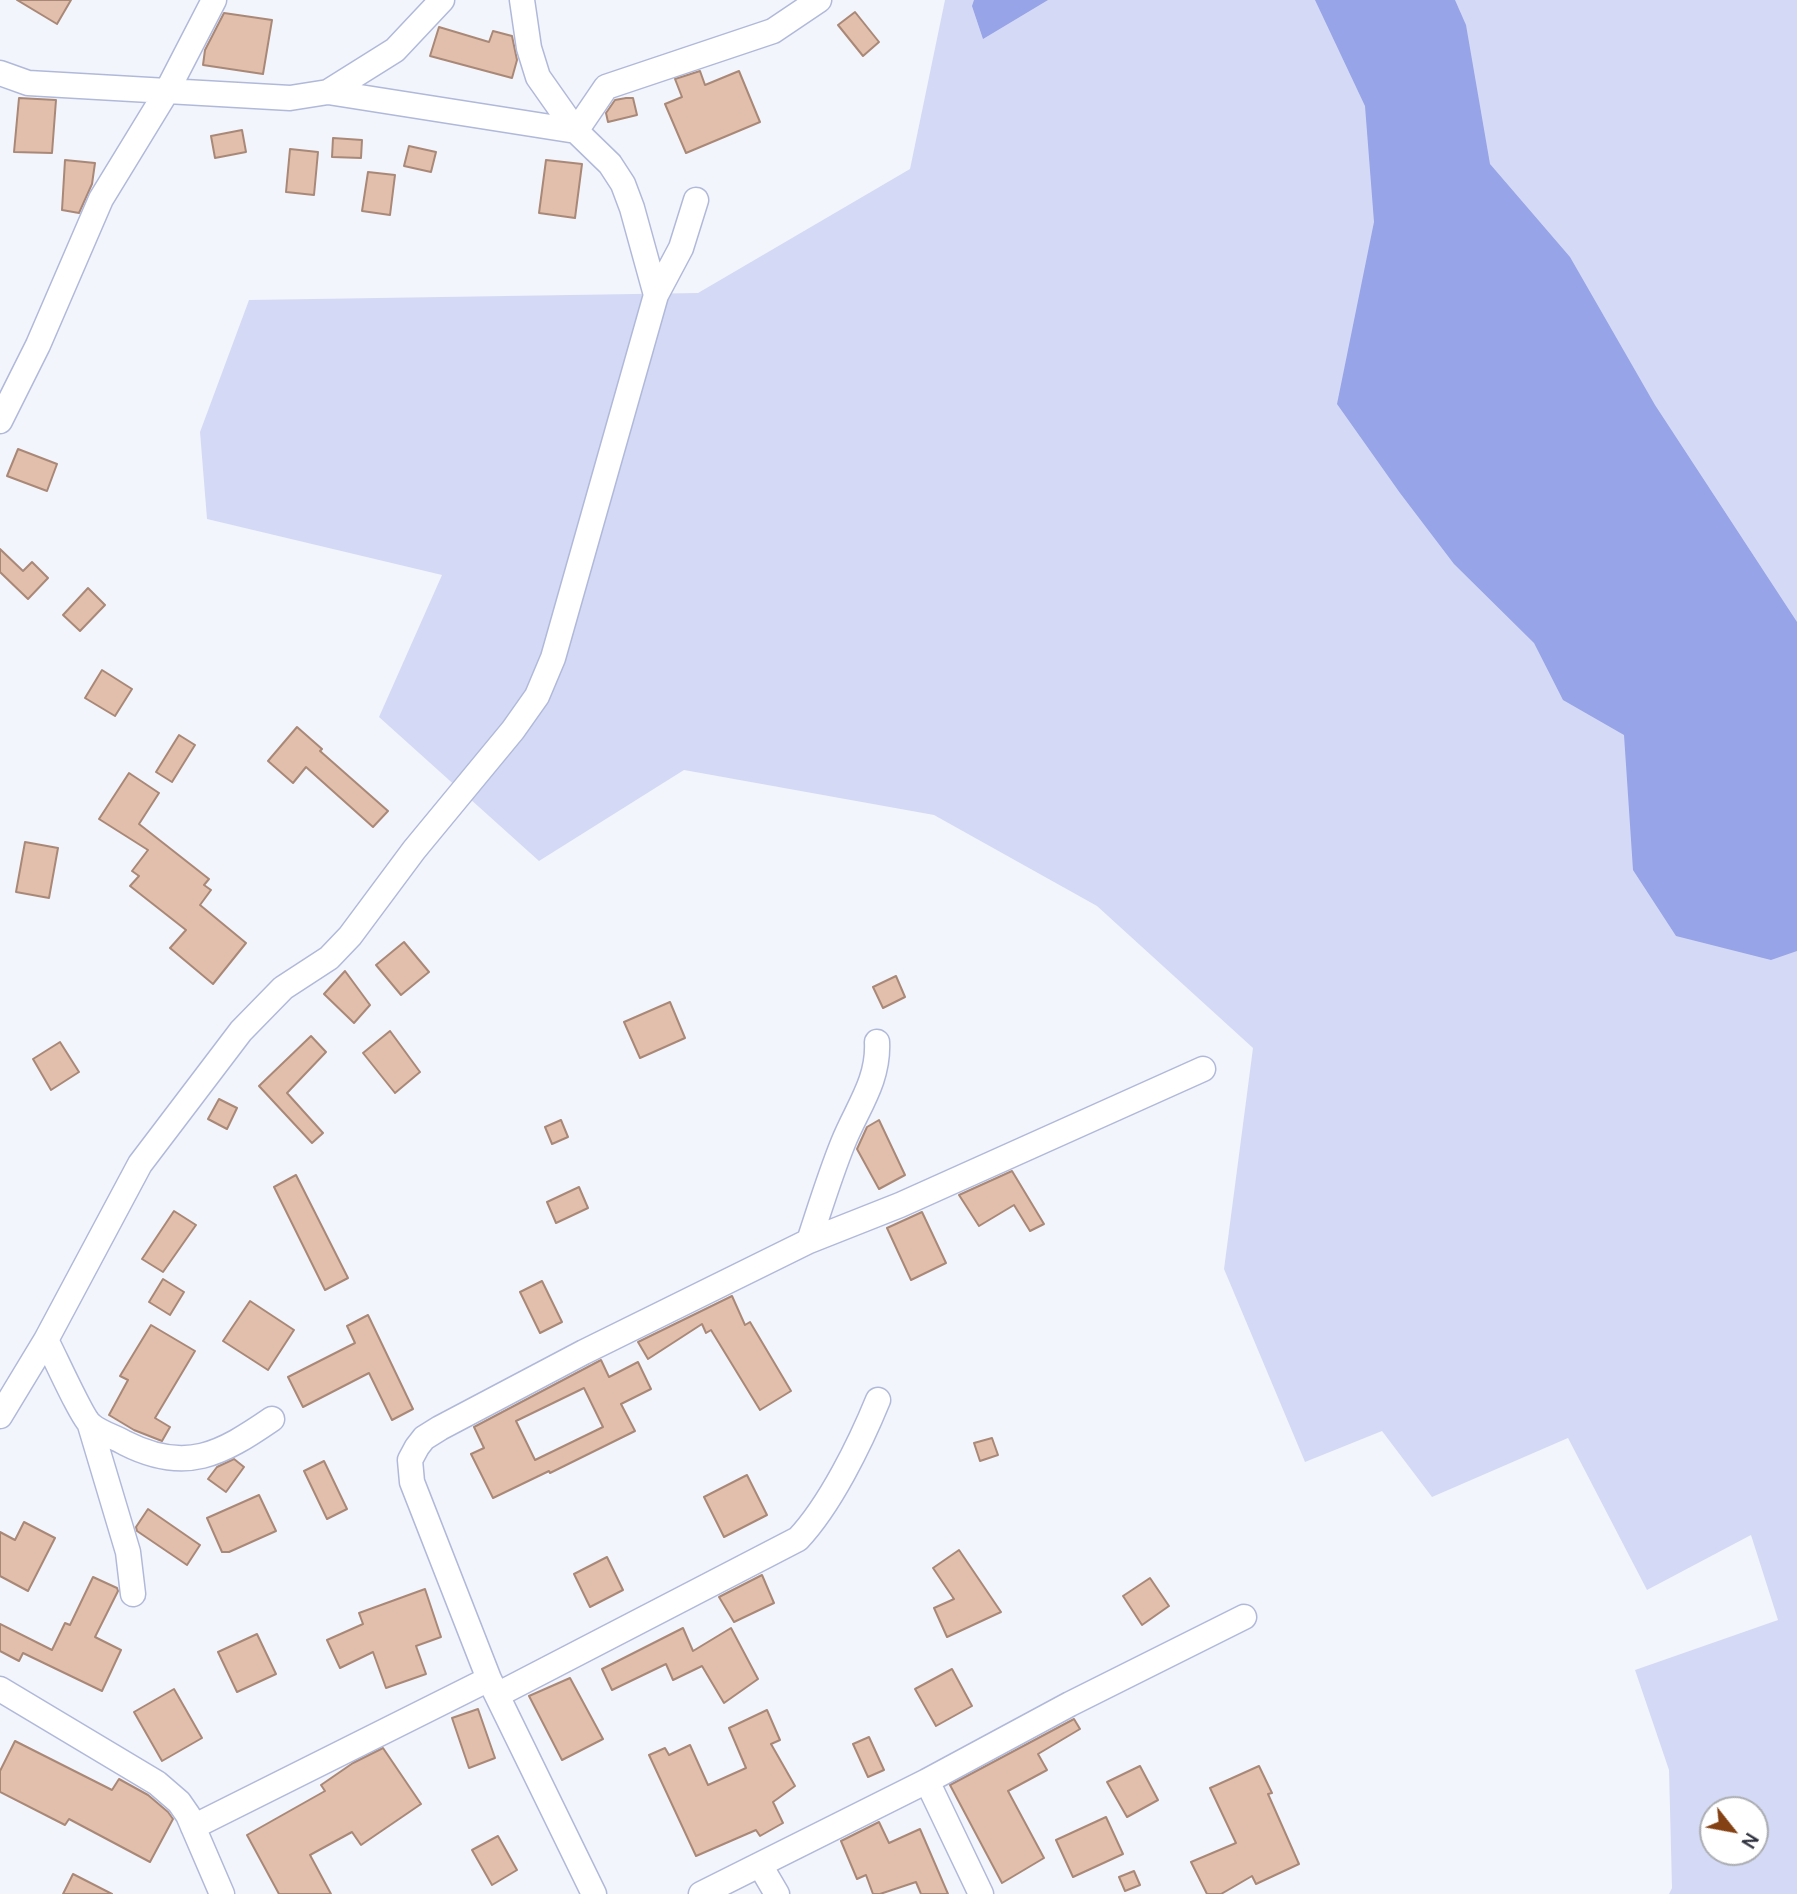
<!DOCTYPE html>
<style>
body{margin:0}
#map{position:relative;width:1797px;height:1894px;overflow:hidden;background:#f3f5fc;font-family:Manrope,sans-serif}
canvas{display:block}
.north{position:absolute;left:1699px;top:1796px;width:70px;height:70px;box-sizing:border-box;background:#fff;border:2px solid #abadb2;border-radius:50%;rotate:121deg;font-size:19px;font-weight:700;line-height:28px;text-align:center;color:#2e313e}
.north::after{content:'';display:block;margin:auto;width:24px;height:32px;background:#844113;clip-path:polygon(50% 0,100% 100%,50% 72%,0 100%)}
</style>
<div id="map">
<canvas width="1797" height="1894"></canvas>
<div class="north">N</div>
</div>
<script>
const c = document.querySelector('canvas').getContext('2d');
c.lineJoin = 'round';
function fill(path, color) { c.fillStyle = color; c.fill(path, 'evenodd'); }
function stroke(path, color, width, dash) { c.strokeStyle = color; c.lineWidth = width; c.lineCap = dash ? 'butt' : 'round'; c.setLineDash(dash || []); c.stroke(path); }
fill(new Path2D(`
 M945,0h852v1894h-128l3,-6 -3,-118 -34,-100 143,-50 -27,-85 -104,55 -79,-152 -136,59 -50,-66 -77,31 -81,-193 29,-221 -156,-142 -163,-91 -250,-45 -145,91 -160,-144 63,-142 -235,-56 -7,-87 49,-132 449,-7 212,-124zM1713,1810h42v42h-42z`), '#d4daf5');
fill(new Path2D(`
 M974,0h74l-65,39 -11,-33z
 M1315,0h140l11,25 24,139 80,93 85,148 142,217v329l-26,9 -95,-24 -43,-66 -9,-135 -61,-35 -29,-57 -80,-79 -54,-71 -63,-89 37,-182 -9,-116z`), '#97a4e8');
const building = new Path2D(`
 M17,0h54l-14,24z
 M855,12l24,30 -16,14 -25,-31z
 M224,13l48,7 -9,54 -60,-9 2,-15z
 M439,27l50,15 4,-11 19,5 5,24 -5,18 -82,-22z
 M700,71l5,14 34,-14 21,51 -74,31 -21,-49 17,-7 -7,-18z
 M19,98l37,2 -4,53 -38,-1z
 M626,98h7l4,17 -29,7 -2,-9 9,-13z
 M242,130l4,22 -31,6 -4,-22z
 M333,138l29,2 -1,18 -29,-1z
 M409,146l27,6 -5,20 -27,-6z
 M290,149l28,3 -4,43 -28,-3z
 M65,160l30,3 -3,21 -13,29 -17,-3z
 M546,160l36,4 -7,54 -36,-5z
 M368,172l27,3 -5,40 -28,-4z
 M18,449l39,15 -10,27 -40,-15z
 M0,549l23,22 9,-9 16,16 -20,21 -28,-27z
 M88,588l17,17 -25,26 -17,-16z
 M102,670l30,19 -17,27 -30,-18z
 M297,727l25,22 -2,2 68,60 -15,16 -67,-60 -13,16 -25,-22z
 M179,735l16,10 -23,37 -16,-10z
 M129,773l30,20 -20,31 70,55 -5,6 7,5 -11,15 46,38 -33,41 -43,-36 16,-18 -56,-44 9,-10 -7,-5 16,-21 -49,-31z
 M25,842l33,6 -9,50 -33,-6z
 M404,942l25,30 -28,23 -25,-30z
 M345,971l25,34 -16,18 -30,-29z
 M896,976l9,21 -22,11 -10,-21z
 M670,1002l15,36 -45,20 -16,-36z
 M390,1031l30,41 -25,21 -32,-40z
 M311,1036l15,16 -39,41 36,40 -11,10 -53,-57z
 M60,1042l19,30 -28,18 -18,-31z
 M219,1099l18,9 -10,21 -19,-10z
 M561,1120l7,17 -16,7 -7,-17z
 M879,1120l26,55 -26,14 -22,-40 10,-22z
 M1012,1171l32,53 -14,7 -16,-26 -35,21 -20,-31z
 M296,1175l52,103 -23,12 -51,-103z
 M579,1187l9,21 -32,15 -9,-21z
 M174,1211l22,14 -33,47 -21,-13z
 M922,1212l24,51 -35,17 -24,-52z
 M163,1279l21,13 -14,23 -21,-13z
 M542,1281l20,41 -22,11 -20,-41z
 M732,1296l13,29 5,-3 41,69 -31,19 -49,-80 -5,3 -4,-9 -54,35 -10,-17z
 M250,1301l44,29 -26,40 -45,-29z
 M368,1315l45,94 -21,11 -23,-47 -66,34 -15,-30 67,-34 -8,-17z
 M151,1325l44,26 -40,67 15,9 -8,14 -28,-11 -25,-15 19,-35 -8,-4z
 M601,1360l8,17 29,-15 13,27 -30,15 14,27 -85,42 -1,-2 -56,27 -22,-44 13,-6 -10,-21zM584,1388l19,39 -68,33 -19,-39z
 M992,1438l6,17 -18,6 -6,-18z
 M234,1459l10,8 -18,25 -18,-13 9,-12z
 M324,1461l23,48 -20,10 -23,-48z
 M747,1475l20,40 -43,22 -20,-40z
 M259,1495l17,36 -47,21h-7l-15,-34z
 M148,1509l52,36 -13,20 -50,-34 -1,-4z
 M24,1522l31,16 -27,53 -28,-15v-44l15,8z
 M959,1550l42,62 -54,25 -13,-29 20,-9 -21,-31z
 M607,1557l16,33 -33,17 -16,-33z
 M762,1575l12,28 -40,19 -15,-25z
 M93,1577l24,11 1,3 -23,46 26,13 -19,41 -79,-38 -4,8 -19,-10v-27l52,26 13,-27 5,2z
 M1150,1578l19,28 -27,19 -19,-29z
 M425,1589l16,48 -25,9 10,28 -40,14 -13,-36 -33,16 -13,-28 36,-16 -4,-11z
 M683,1628l10,23 38,-23 27,51 -34,24 -22,-37 -29,14 -7,-16 -54,26 -10,-21z
 M257,1634l19,40 -39,18 -19,-40z
 M952,1669l20,37 -36,20 -21,-37z
 M570,1678l33,61 -41,21 -33,-64z
 M174,1689l28,49 -40,23 -28,-49z
 M478,1709l17,49 -26,10 -17,-50z
 M767,1710l13,30 -9,4 24,42 -22,16 10,21 -23,13 -4,-6 -60,26 -47,-101 16,-7 4,7 21,-10 18,40 38,-17 -17,-40z
 M1074,1719l6,10 -42,25 9,16 -39,21 36,67 -42,25 -52,-98z
 M869,1737l15,33 -16,7 -15,-33z
 M15,1741l97,49 7,-11 29,16 20,17 5,7 -23,43 -81,-43 -4,6 -65,-33v-21z
 M383,1748l38,56 -60,41 -9,-13 -42,23 21,39h-52l-32,-59 78,-44 -4,-6 32,-22z
 M1140,1766l18,34 -31,17 -20,-35z
 M1259,1766l13,27 -4,1 31,70 -43,20 -4,-8 -31,18h-14l-16,-32 45,-19 -26,-55z
 M1106,1817l17,37 -50,23 -17,-37z
 M879,1822l10,21 31,-14 28,65h-27l-5,-12 -36,12h-7l-7,-19 -9,4 -16,-38z
 M498,1836l19,34 -25,15 -20,-35z
 M1134,1871l6,14 -15,6 -6,-14z
 M73,1874l39,20h-49z`);
fill(building, '#e2bfac');
stroke(building, '#a98877', 2);
const street = new Path2D(`
 M0,73l28,10 139,8 123,7 38,-6 67,-42 47,-50
 M328,92l248,39 30,-44 167,-56 46,-31
 M656,295l25,-47 15,-48
 M0,421l38,-76 63,-146 66,-108 47,-91
 M809,1241c11,-33 21,-66 34,-98 14,-35 36,-62 34,-101
 M46,1340c8,15 36,78 45,85 9,8 24,12 34,18 61,31 96,11 147,-24
 M0,1416l46,-76 94,-176 101,-133 42,-43 46,-30 21,-22 64,-86 99,-120 24,-34 16,-38 103,-363 -24,-87 -9,-24 -13,-20 -34,-33 -38,-54 -9,-29 -7,-48
 M90,1425l38,127 5,42
 M0,1689l157,94 22,19 9,13 34,79
 M497,1695l301,-156c32,-34 62,-95 80,-139
 M927,1781l143,-77 174,-87
 M193,1827l296,-148
 M760,1865l17,29
 M594,1894l-105,-215 -77,-197 -2,-22 7,-13 7,-9 16,-10 144,-76 225,-111 91,-36 303,-136
 M701,1894l226,-113 54,113`);
stroke(street, '#b1b9da', 27);
stroke(street, '#fff', 24);
</script>
